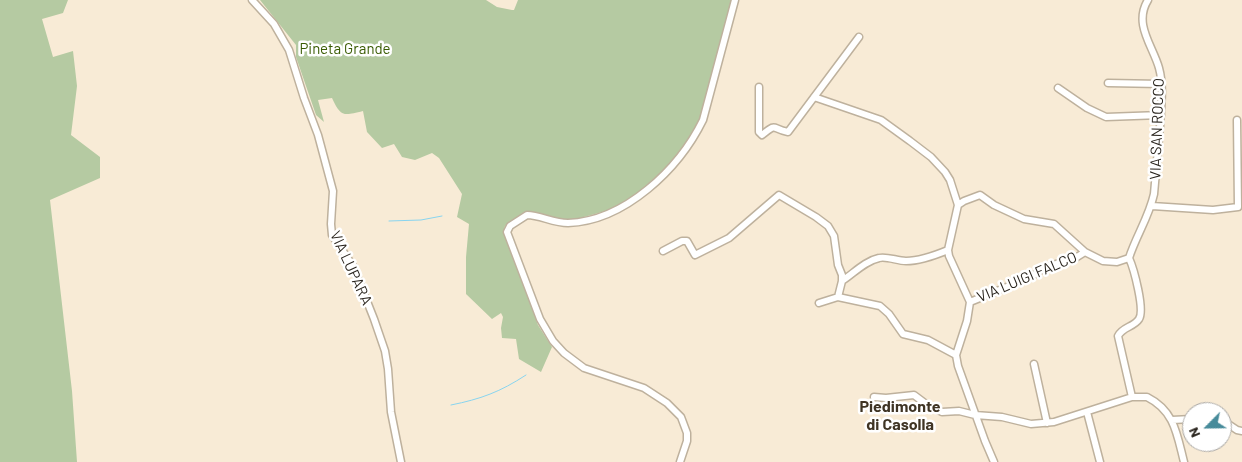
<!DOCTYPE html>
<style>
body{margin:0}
#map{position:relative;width:1242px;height:462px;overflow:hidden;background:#f8ebd6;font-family:Barlow,sans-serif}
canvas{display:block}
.north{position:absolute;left:1182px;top:402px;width:50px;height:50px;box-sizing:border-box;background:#fff;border:1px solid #a9a7a4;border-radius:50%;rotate:247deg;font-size:14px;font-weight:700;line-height:20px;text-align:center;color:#28231c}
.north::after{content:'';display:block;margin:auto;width:18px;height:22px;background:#478b9a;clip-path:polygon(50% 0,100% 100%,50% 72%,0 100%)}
</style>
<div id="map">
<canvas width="1242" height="462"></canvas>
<div class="north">N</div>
</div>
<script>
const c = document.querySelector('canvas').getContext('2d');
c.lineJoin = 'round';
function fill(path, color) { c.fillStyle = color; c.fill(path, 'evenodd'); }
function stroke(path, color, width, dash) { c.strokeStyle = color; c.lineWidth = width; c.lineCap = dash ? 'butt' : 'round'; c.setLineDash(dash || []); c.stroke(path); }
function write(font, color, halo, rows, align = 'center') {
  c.font = font + ' Barlow,sans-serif'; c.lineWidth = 5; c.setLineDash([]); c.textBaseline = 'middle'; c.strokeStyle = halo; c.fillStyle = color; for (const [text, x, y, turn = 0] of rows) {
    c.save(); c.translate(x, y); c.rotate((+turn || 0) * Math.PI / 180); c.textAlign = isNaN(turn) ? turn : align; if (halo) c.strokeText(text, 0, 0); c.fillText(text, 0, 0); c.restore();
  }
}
fill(new Path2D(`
 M0,0h68l-5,13 -21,6 11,38 20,-6 4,35 -6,49 29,22v21l-50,22 22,191 5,71h-77z
 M260,0h226l11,7 15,3h2l4,-10h214l-24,99 -12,31 -24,32 -36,33 -23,14 -40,11 -16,-1 -23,-6 -10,-1 -19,14 -1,4 34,95 14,22 -11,25 -22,-13 -3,-20 -14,-1 -1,-10 2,-11 -2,-4 -9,6 -26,-25v-37l3,-33 -12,-7 5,-23 -23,-36 -7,-5 -17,7 -13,-3 -8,-13 -12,4 -15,-16 -4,-21c-20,5 -22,6 -31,-13l-14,2 6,22 -8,-7 -20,-58v-12z`), '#b5caa2');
stroke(new Path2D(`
 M389,221l32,-1 21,-4
 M451,405c30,-6 49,-13 75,-30`), '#88d4ef', 1);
const minor = new Path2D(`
 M252,0l22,24 15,26 15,48 14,37 15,56 -2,33 1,11 21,31 21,53 11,32 3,18 3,43 10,50
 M1108,83l53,1
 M759,87v45l3,3c16,-13 9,-6 26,-3l71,-95
 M1058,88l29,20 19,9 55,-2
 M814,97l67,23 29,21 21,16 14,15 5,8 8,25
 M1152,206l61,4 25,-3 -1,-87
 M663,251l19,-10h5l8,14 34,-17 50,-43 37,22 12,9 6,10 4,29 4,10v6l-4,16
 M1129,258c7,-22 20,-41 25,-64 2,-23 4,-46 6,-68 1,-19 4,-40 -1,-58 -6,-22 -26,-44 -11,-68
 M1129,258c5,11 16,52 10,61 -5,8 -17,8 -21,17l14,61
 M842,281c12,-8 23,-20 37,-23 8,-2 18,3 27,3 13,0 30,-6 42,-11
 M838,297l42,9 9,8 14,20 25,6 28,15
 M970,302l-21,-46 -1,-6 10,-45 6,-4 16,-6 14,10 30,14 30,5 31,28 18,9 14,1 12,-4
 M970,302l-3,19 -11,34 2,11 27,75 9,21
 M970,302l59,-24 15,-10 33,-11 8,-5
 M819,303l19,-6
 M1034,364l13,59
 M874,397l12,1 28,-3 12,9 16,8 17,-1 16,4 27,2 29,7 23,-2 78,-25h15c28,14 30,38 37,65
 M1087,412l13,50
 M1172,420l20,-1
 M1222,420l15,10 5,1
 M680,462l7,-21v-8l-6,-16 -14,-14 -23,-15 -60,-20 -20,-15 -11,-12 -13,-22 -33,-87 3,-6 17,-11c13,0 26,8 41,8 57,-2 111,-54 135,-103l32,-120`);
stroke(minor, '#beb19d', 9);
stroke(minor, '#fff', 6);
write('15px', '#395b02', '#fff', [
 ["Pineta Grande",345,49]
]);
write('15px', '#28231c', '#fff', [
 ["VIA SAN ROCCO",1157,129,-88],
 ["VIA LUPARA",351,268,65],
 ["VIA LUIGI FALCO",1027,277,-23]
]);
write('bold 16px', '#3f3424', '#fff', [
 ["Piedimonte",900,407],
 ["di Casolla",900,425]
]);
</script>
